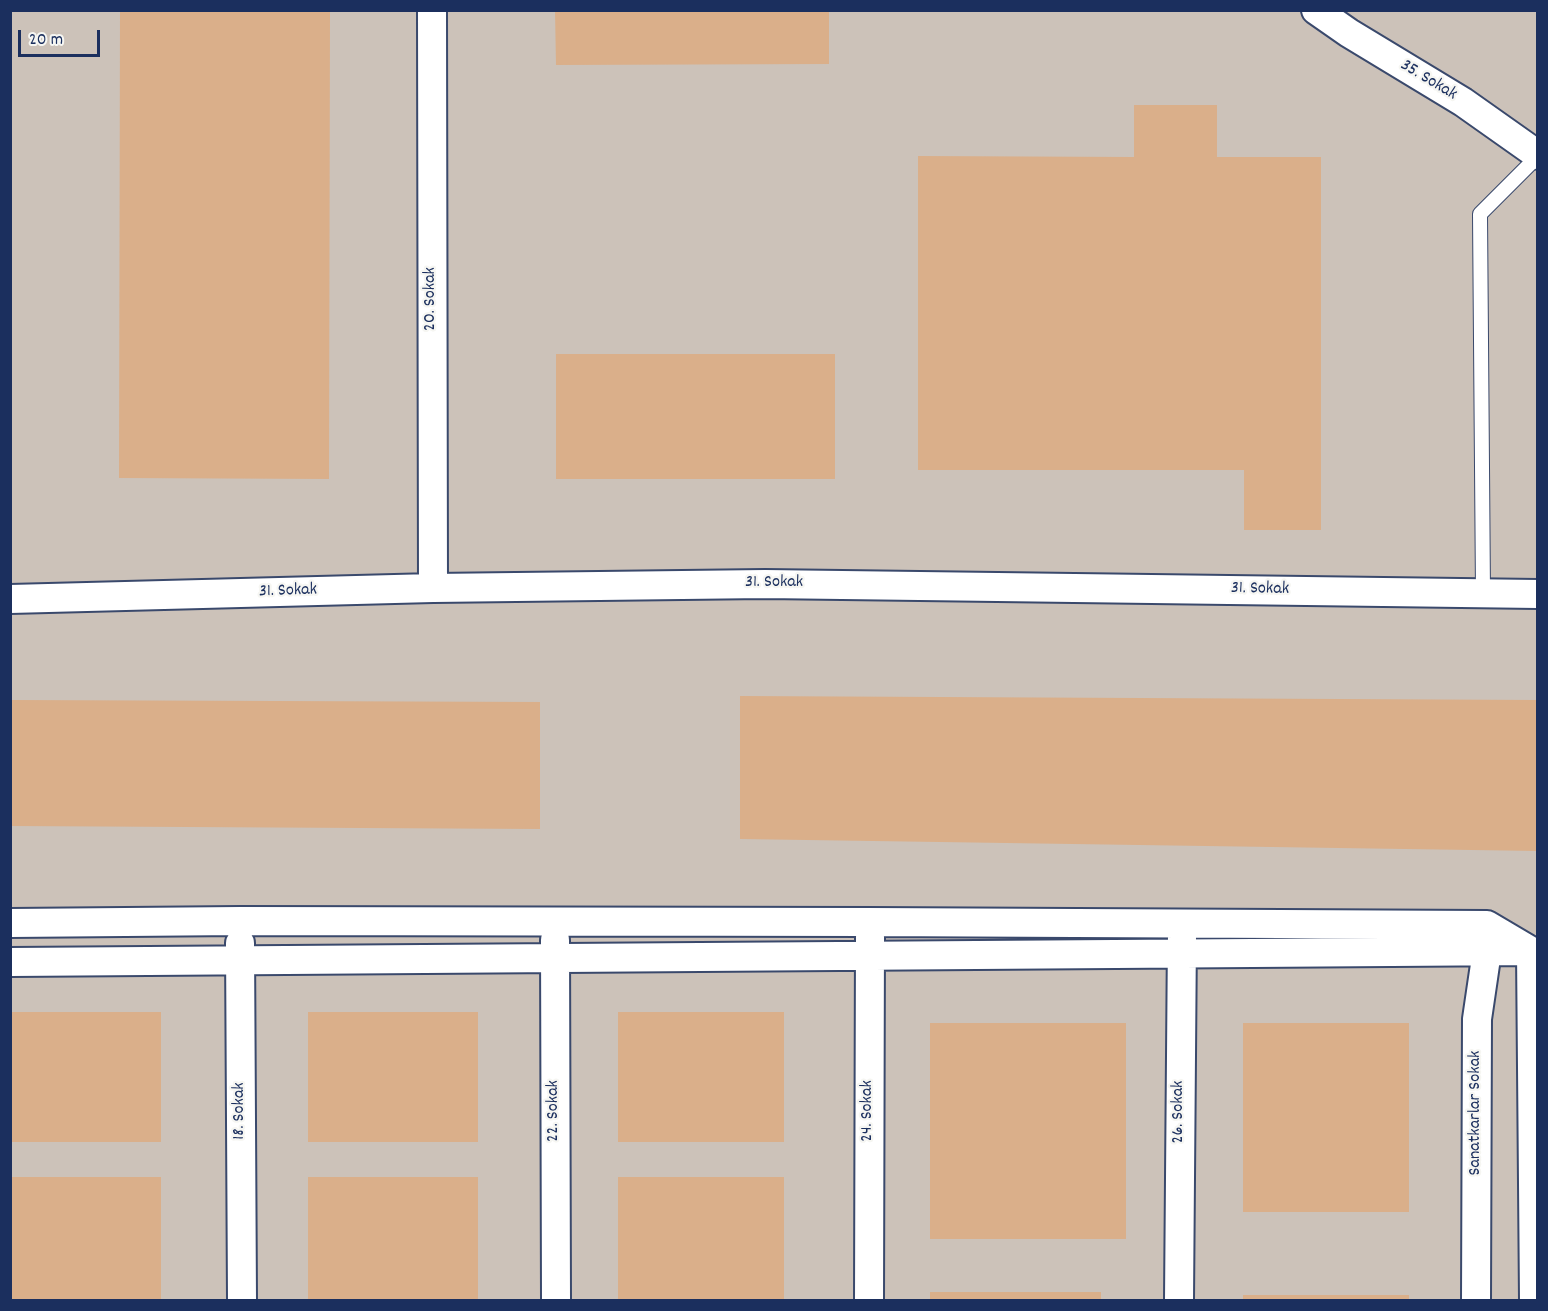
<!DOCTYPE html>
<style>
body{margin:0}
#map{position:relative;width:1548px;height:1311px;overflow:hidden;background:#e7dfba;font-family:Dekko,sans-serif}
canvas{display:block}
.frame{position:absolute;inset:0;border:12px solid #1b2f5e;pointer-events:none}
.scale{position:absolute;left:18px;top:30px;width:82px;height:27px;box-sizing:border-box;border:3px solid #1b2f5e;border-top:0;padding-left:8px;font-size:18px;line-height:21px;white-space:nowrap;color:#1b2f5e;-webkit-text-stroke:4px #f6f6f2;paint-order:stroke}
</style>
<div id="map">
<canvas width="1548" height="1311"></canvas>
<div class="frame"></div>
<div class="scale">20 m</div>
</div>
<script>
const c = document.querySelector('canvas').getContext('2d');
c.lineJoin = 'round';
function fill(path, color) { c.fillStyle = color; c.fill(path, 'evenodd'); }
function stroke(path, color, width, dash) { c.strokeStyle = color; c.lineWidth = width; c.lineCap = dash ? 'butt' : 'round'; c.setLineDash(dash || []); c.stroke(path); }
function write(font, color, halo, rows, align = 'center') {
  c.font = font + ' Dekko,sans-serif'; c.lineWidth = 4.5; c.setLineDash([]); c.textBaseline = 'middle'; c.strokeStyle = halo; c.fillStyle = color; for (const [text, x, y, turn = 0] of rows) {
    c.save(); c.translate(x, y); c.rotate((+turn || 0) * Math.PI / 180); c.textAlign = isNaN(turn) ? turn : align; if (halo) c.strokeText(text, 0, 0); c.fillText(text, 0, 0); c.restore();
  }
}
fill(new Path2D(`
 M10,11h1527v1289h-1526z`), '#ccc2b9');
fill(new Path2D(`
 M120,10h210l-1,469 -210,-1z
 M555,10h274v54l-273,1z
 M1134,105h83v52h104v373h-77v-60h-326v-314l216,1z
 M556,354h279v125h-279z
 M740,696l798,4v151l-798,-12z
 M10,700l530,2v127l-530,-3z
 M10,1012h151v130h-151z
 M308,1012h170v130h-170z
 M618,1012h166v130h-166z
 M930,1023h196v216h-196z
 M1243,1023h166v189h-166z
 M10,1177h151v123h-151z
 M308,1177h170v123h-170z
 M618,1177h166v123h-166z
 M930,1292h171v8h-171z
 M1243,1295h166v5h-166z`), '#daaf8a');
const lane = new Path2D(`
 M1483,593l-3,-379 58,-58`);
const street = new Path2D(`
 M432,10l1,578
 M1316,10l33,23 114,69 75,53
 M10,599l423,-11 332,-4 773,10
 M10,923l230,-2 630,1 617,3 44,26
 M555,940l1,360
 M240,943l2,357
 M1531,951l3,349
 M10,962l1519,-11
 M869,1300l1,-363
 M1179,1300l3,-366
 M1476,1300l1,-281 10,-68v-18`);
stroke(lane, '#3a496c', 16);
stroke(street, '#3a496c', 32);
stroke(lane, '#fff', 14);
stroke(street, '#fff', 28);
write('18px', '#1b2f5e', '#f6f6f2', [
 ["35. Sokak",1428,81,31],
 ["20. Sokak",432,299,-90],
 ["31. Sokak",774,584],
 ["31. Sokak",1260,590,1],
 ["31. Sokak",288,592,-2],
 ["18. Sokak",241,1111,-90],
 ["22. Sokak",555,1111,-90],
 ["24. Sokak",869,1111,-90],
 ["26. Sokak",1180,1112,-90],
 ["Sanatkarlar Sokak",1477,1113,-90]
]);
</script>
